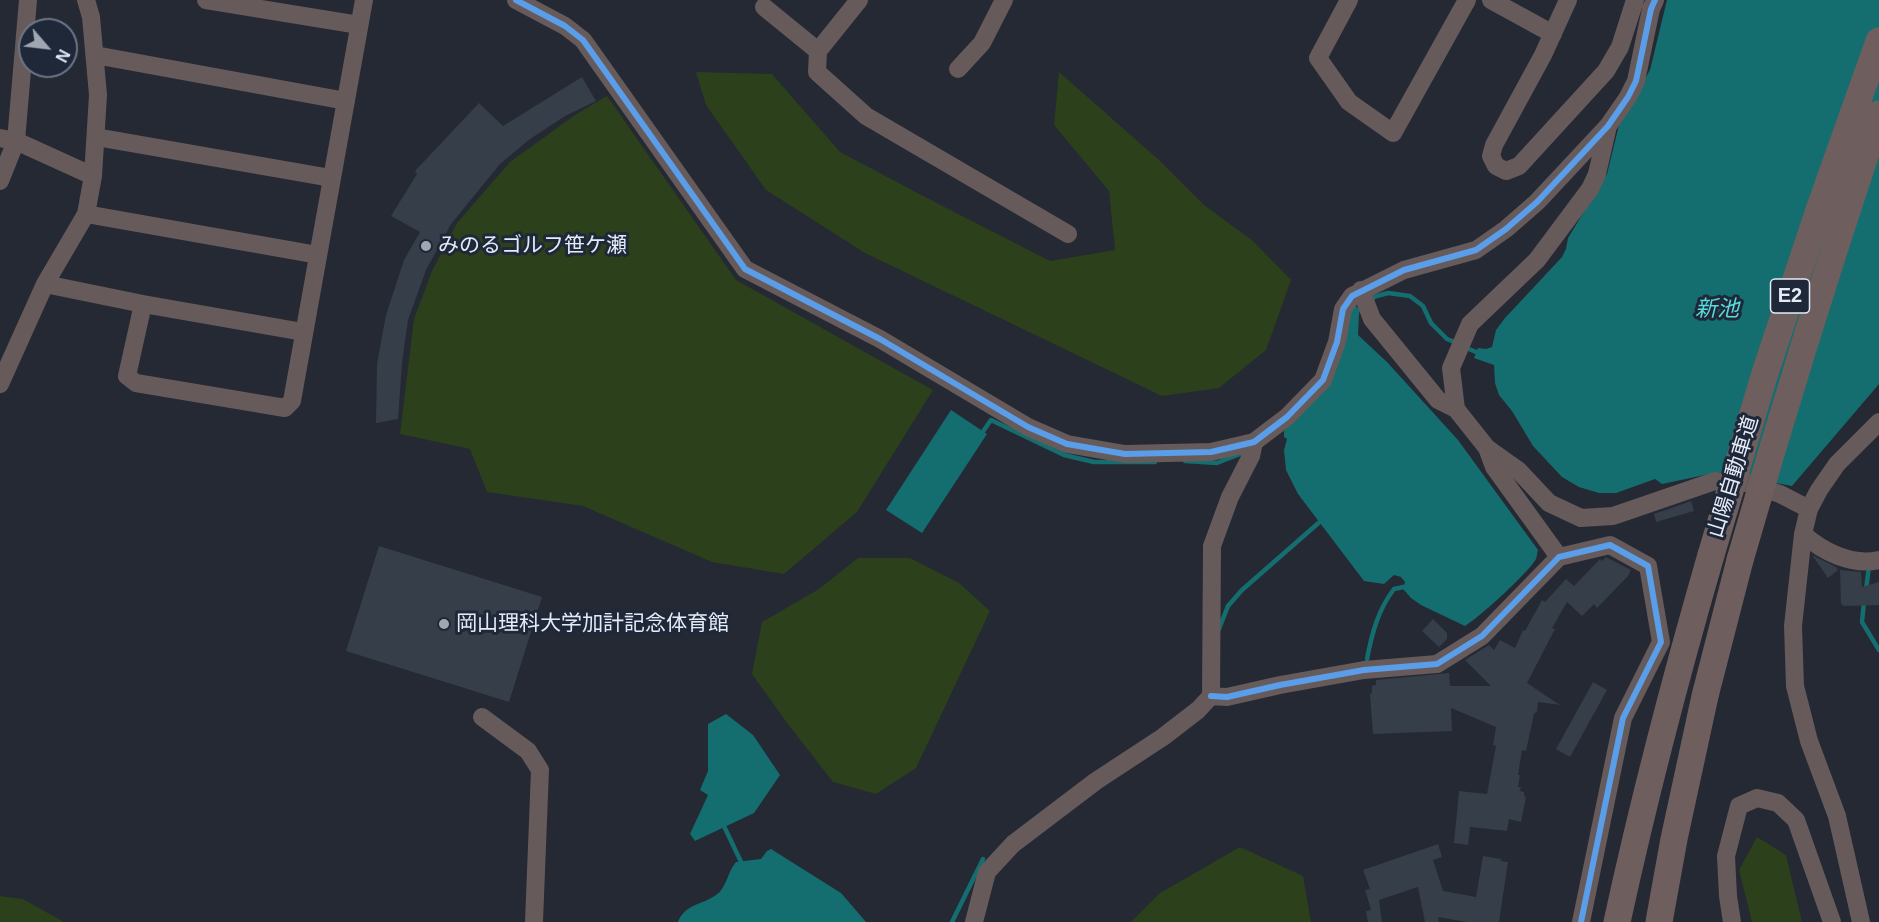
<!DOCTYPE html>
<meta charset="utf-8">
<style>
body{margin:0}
#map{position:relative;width:1879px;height:922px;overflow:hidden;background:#242933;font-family:Helvetica,sans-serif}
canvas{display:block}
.north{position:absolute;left:18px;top:18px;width:60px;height:60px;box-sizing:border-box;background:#1e2839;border:2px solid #6d7685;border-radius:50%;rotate:118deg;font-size:16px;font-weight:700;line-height:24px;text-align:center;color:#e4ebf7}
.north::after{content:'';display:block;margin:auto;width:21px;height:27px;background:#a1a7b2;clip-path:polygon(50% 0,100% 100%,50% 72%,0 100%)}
</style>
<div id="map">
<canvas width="1879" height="922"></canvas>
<div class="north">N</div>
</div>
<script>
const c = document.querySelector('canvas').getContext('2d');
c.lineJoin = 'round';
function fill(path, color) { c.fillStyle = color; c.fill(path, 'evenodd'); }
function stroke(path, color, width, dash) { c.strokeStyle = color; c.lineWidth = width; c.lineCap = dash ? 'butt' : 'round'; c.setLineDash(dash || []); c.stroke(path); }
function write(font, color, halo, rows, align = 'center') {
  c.font = font + ' Helvetica,"Noto Sans JP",sans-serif'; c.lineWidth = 6; c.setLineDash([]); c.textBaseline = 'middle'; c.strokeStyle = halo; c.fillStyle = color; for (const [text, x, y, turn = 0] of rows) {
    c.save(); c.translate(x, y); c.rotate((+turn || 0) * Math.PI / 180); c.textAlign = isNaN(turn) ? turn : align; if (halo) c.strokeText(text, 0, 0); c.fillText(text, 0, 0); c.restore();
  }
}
fill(new Path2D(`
 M696,72l76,2 68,78 89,47 121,62 65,-11 -6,-59 -55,-66 5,-53 99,87 46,46 49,36 38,39 -25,70 -47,38 -57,8 -297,-143 -99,-63 -60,-85z
 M607,96l129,184 197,110 -76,122 -73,62 -72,-12 -129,-56 -96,-14 -17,-43 -70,-15 14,-115 18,-48 25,-48 53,-61 65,-47z
 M858,558h52l49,25 31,28 -74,157 -40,26 -43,-12 -46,-59 -35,-49 10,-52 57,-33z
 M1757,837l29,18 16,67h-50l-13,-52z
 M1240,847l63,29 8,46h-180l29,-29z
 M0,896l23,3 41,23h-64z`), '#2b401b');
fill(new Path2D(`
 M1667,0h212v384l-87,102 -73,-14 -57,12 -7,-5 -39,14h-17l-20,-6 -17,-10 -29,-31 -21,-35 -13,-16 -4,-12 -1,-18 -20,-7 4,-10 8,1 6,-2 4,-17 9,-12 57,-61 4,-8 2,-11 39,-64 12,-49 31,-55z
 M1352,302l8,8 -1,4 -1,21 29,27 71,78 80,110c-1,2 -1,7 -2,9 -7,13 -57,59 -71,67l-44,-21 -10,-7 -8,-9 2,-7 -4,-5 -7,-2 -10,9 -20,-3 -66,-87 -12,-24 -2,-20 3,-11 -3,-2v-6l45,-50z
 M951,410l36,24 -65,99 -36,-23z
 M726,714l27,21 27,40 -26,38 -59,28 -5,-7 18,-39 -8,-5 8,-19v-47z
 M771,849l70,44 25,29h-188c7,-18 24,-17 38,-27 10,-6 12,-24 20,-33l25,-3 6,-8z`), '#146e6f');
stroke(new Path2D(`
 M1368,300l9,-4 11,-3 22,3 13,10 8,17 16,16 10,4
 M1464,347l17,7
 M982,433l9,-13 73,35 30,7h61
 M1185,461l32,2 23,-9
 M1866,590l3,-24
 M1864,601l-2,21 17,28
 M1219,629l9,-23 14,-16 81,-71
 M1367,659c5,-26 11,-49 27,-70l14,-3
 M722,822l21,44
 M952,922l31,-63`), '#146e6f', 4.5);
fill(new Path2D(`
 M582,77l14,24 -31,15 -35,23 -30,25 -49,60 -25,46 -18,50 -6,43 -4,56 -22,4 1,-59 9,-49 18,-55 16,-28 -29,-16 26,-42 -2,-3 64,-68 24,23z
 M1691,501l3,10 -38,11 -2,-8z
 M379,546l163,51 -33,105 -163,-51z
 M1812,555l24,12 2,3 -10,8z
 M1606,557l25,13 -3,6 -31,32 -3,-4 -12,12 -15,-14 -15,26 3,1 -28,54 33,22 -22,-3 -1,9 -3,3 -8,37 -4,-1 -4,25h2l-2,12h3l-1,4 4,1v4l2,1 -5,25 -12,-3 -2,12 -37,-4 -2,18 -14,-2 5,-52 28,3 9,-48 -3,-1 3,-18 -45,-19 1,23 -79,3 -3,-40 2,-1v-7l4,-1v-5l73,-7 1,13h41l-26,-26 24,-15 5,5 6,-10 15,8 8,-18 2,1 17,-31 3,2 21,-23 8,7 26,-27 2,2z
 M1840,570l21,2 1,15 17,-5v23l-36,1v-2l-2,1z
 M1433,619l14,14v6l-8,8 -17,-16z
 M1593,682l14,8 -37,67 -14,-8z
 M1438,844l4,13 -9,3 10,31 33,6 7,-41 18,3v2l7,1 -9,60h-32l-29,-5 1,5h-14l-7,-35 -39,13 3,22h-14l-2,-11 5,-1 -6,-20 5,-1 -7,-19z`), '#363e4a');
stroke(new Path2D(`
 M206,0l153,25
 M516,0l49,26 18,14 162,229 135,70 148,88 39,17 58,10 86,-2 43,-10 33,-25 36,-37 14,-38 6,-33 9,-13 52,-26 72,-20 30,-21 31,-27 71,-76 20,-29 8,-16 15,-72 4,-9
 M1349,0l-31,58 31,44 44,31 74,-133
 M1491,0l62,34
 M1568,0l-25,55 -49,90 -3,11 5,10 10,5 13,-5 87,-95 14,-24 15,-47
 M764,7l54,44 -1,21 49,44 202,118
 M818,51l41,-51
 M95,55l251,46
 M958,69l24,-26 22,-43
 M1608,126l-11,48 -7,15 -53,71 -67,64 -19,44 5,41 31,39 31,22 31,33 32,15 32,-2 102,-35 32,2 33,11 29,15
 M96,137l235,41
 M0,138l16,3 77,35
 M0,181l16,-40 12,-141
 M86,214l232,41
 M45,284l98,20 160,28
 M1361,290l11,29 66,81 18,9
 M143,304l-16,72 9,7 149,25 7,-7 72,-401
 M0,384l45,-100 41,-70 7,-38 5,-81 -7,-78 -5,-17
 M1487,448l7,19 65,90
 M1803,534c20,18 49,32 76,26
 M1211,696l16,1 53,-12 84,-15 73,-6 45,-28 77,-79 51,-12 38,21 13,76 -38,76 -42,204
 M482,717l46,34 12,19 -6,152
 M974,922l13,-50 26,-28 83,-63 67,-44 35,-27 13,-14 1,-150 18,-49 21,-41 3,-14
 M1732,922l-4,-26 -2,-40 13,-50 18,-8 21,5 18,17 36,102
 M1861,922l-24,-106 -28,-75 -14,-55 -2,-60 10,-92 6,-25 10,-19 18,-26 42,-42`), '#665a5a', 18);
stroke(new Path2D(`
 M1617,922c27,-124 59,-246 94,-367
 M1659,922l15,-83 31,-143 35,-136`), '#6f5e5e', 27);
stroke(new Path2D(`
 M1711,555l54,-182 54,-163 60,-169
 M1740,560c43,-150 89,-298 139,-446`), '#6f5e5e', 27);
stroke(new Path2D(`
 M516,0l49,26 18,14 162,229 135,70 148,88 39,17 58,10 86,-2 43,-10 33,-25 36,-37 14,-38 6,-33 9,-13 52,-26 72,-20 30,-21 31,-27 71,-76 20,-29 8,-16 15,-72 4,-9
 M1211,696l16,1 53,-12 84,-15 73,-6 45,-28 77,-79 51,-12 38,21 13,76 -38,76 -42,204`), '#5a9eea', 6);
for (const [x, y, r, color] of [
 [426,246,6,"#a1a7b2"],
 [444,624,6,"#a1a7b2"]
]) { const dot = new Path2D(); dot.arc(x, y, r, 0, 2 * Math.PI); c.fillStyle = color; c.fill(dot); stroke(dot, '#1e2839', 2); }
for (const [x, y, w] of [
 [1790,296,39]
]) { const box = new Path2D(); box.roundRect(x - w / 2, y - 17, w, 34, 4.5); c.fillStyle = '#1e2839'; c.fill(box); stroke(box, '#e4ebf7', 1.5); }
write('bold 20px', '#e4ebf7', null, [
 ["E2",1790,296]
]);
write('21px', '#e4ebf7', '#1e2839', [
 ["みのるゴルフ笹ケ瀬",438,246],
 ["岡山理科大学加計記念体育館",456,624]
], 'left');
write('21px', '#e4ebf7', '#1e2839', [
 ["山陽自動車道",1734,477,-73]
]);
write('italic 22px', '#59dbdb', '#1e2839', [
 ["新池",1717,310]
]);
</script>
